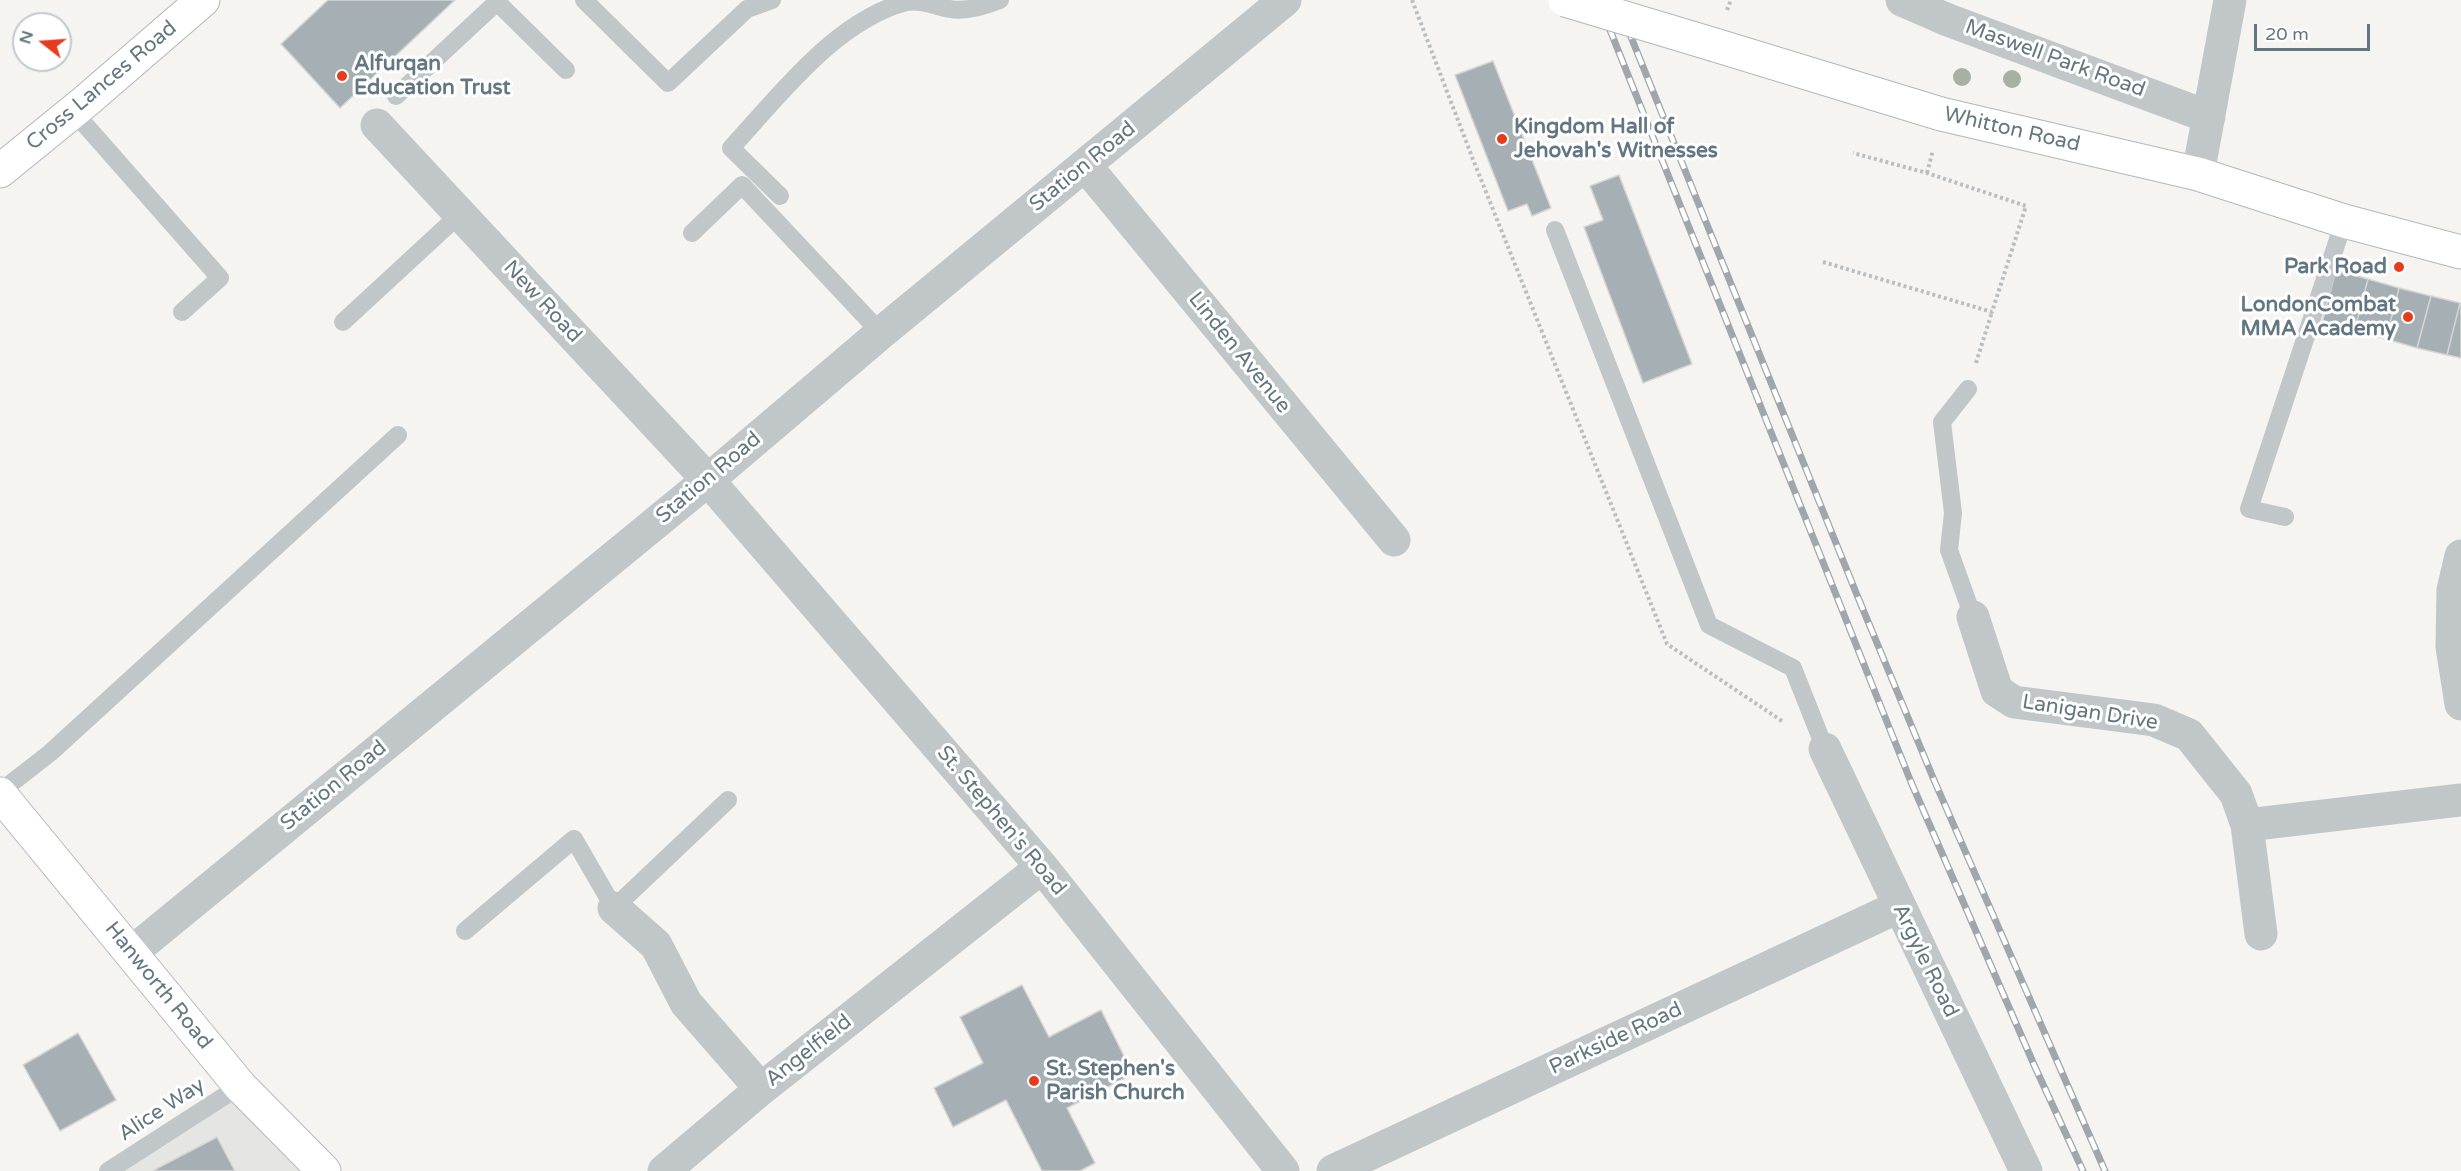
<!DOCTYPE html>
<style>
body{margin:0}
#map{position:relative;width:2461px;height:1171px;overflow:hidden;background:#f5f4f0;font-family:"Varela Round",sans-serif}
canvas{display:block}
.north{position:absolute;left:12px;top:12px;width:60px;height:60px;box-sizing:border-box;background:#fff;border:2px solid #c1c9cd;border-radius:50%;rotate:287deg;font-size:16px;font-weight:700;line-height:24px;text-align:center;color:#637782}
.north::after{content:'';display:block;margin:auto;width:21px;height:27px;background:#e73b1e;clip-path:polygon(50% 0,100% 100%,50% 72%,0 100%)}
.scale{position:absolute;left:2254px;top:24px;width:116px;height:27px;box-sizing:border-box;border:3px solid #637782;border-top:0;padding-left:8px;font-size:18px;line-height:21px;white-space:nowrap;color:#637782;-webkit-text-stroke:4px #fff;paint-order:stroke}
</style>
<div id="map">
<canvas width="2461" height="1171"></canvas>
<div class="north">N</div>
<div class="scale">20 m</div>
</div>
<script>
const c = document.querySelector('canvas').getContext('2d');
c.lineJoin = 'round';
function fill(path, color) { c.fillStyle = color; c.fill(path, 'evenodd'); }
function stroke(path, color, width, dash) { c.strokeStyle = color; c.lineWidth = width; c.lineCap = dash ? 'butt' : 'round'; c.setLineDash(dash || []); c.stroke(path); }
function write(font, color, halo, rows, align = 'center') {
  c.font = font + ' "Varela Round",sans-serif'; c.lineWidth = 6; c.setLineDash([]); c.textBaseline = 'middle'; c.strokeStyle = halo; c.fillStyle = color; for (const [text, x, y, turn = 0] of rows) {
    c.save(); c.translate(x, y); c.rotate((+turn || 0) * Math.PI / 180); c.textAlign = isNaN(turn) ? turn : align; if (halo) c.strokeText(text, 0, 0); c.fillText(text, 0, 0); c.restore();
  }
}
fill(new Path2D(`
 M233,1087l82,84h-198z`), '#e5e6e4');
const building = new Path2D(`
 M328,0h127l-115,108 -59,-64z
 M1493,61l58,147 -19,8 -5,-12 -19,7 -53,-136z
 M1619,175l73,189 -49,19 -59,-156 19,-7 -13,-34z
 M2336,270l32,9 -14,53 -32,-9z
 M2368,279l31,9 -13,51 -32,-7z
 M2399,288l32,8 -14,52 -31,-9z
 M2431,296l29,7 -13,52 -30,-7z
 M2460,303l1,1v54l-14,-3z
 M1022,985l27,52 52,-27 32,64 -66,34 28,55 -15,8h-38l-36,-71 -53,27 -19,-39 49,-25 -23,-46z
 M78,1033l38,67 -56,31 -37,-66z
 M217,1137l18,34h-80l-1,-1z`);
fill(building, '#a6b0b4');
stroke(building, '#d6d5d3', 1.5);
const secondary = new Path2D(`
 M1715,45l226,69 257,60 146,47 117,31
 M0,171l86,-70 117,-101`);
const primary = new Path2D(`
 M0,794l240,292 84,85`);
stroke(secondary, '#b1b8bb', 35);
stroke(primary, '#b4b9bc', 35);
stroke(new Path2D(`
 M1412,0l62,162 193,482 115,77
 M1727,10l4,-10
 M1927,173l6,-23
 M1823,262l169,50 34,-106 -99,-33 -74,-20
 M1976,363l16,-51`), '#bbbebf', 4, [3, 3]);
stroke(new Path2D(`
 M497,0v2l69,68
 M584,0l84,83 79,-74 25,-9
 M396,96l101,-94
 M73,111l147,167 -38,34
 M780,196l-49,-48c48,-52 104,-127 175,-146 18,-2 28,4 44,7 16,3 35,-3 50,-9
 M1555,230l154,395 84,43 32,81
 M692,233l50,-48 139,148
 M343,322l117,-108
 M1968,389l-26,33 11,91 -4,37 24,67
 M2285,517l-36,-8 95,-288
 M0,792l50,-39 348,-318
 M465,931l109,-92 40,69 114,-108
 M108,1171l132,-85`), '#c1c6c8', 18);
stroke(new Path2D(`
 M1902,0l46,20 261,97
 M377,125l331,355 334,387 241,304
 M1085,165l309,375
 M2198,174l32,-174
 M2461,556l-8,34 -1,57 9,57
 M1973,617l24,74 17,11 140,18 35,15 47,59 11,31
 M1825,749l201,422
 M614,908l42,37 30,58 75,86 281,-222
 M2261,934l-14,-109 214,-25
 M131,953l577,-473 173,-147 404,-333
 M664,1171l97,-82
 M1333,1171l565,-264`), '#c1c6c8', 33);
stroke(secondary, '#fff', 33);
stroke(primary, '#fff', 33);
const rail = new Path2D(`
 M1598,0l313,782 124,285 48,104
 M1616,0l241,595 77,185 171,391`);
stroke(rail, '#a0a7ac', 7);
stroke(rail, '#fff', 4.5, [14]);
const secondaryBridge = new Path2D(`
 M1565,0l150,45`);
stroke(secondaryBridge, '#b1b8bb', 35, []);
stroke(secondaryBridge, '#fff', 33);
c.fillStyle = '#a7b0a2';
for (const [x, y] of [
 [1962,77],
 [2012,79]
]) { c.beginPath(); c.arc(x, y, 9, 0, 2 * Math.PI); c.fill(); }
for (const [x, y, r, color] of [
 [342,76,6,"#e73b1e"],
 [1502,139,6,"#e73b1e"],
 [2399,267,6,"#e73b1e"],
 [2408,317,6,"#e73b1e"],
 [1034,1081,6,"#e73b1e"]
]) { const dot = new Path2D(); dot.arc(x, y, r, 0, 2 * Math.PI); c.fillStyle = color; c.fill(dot); stroke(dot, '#fff', 2); }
write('21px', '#637782', '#fff', [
 ["Maswell Park Road",2055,59,20],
 ["Cross Lances Road",102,86,-40],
 ["Whitton Road",2012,130,13],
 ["Station Road",1083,167,-39],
 ["New Road",542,302,47],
 ["Linden Avenue",1239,353,51],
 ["Station Road",709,478,-40],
 ["Lanigan Drive",2090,713,9],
 ["Station Road",334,786,-39],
 ["St. Stephen's Road",1001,821,50],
 ["Argyle Road",1925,961,64],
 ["Hanworth Road",158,986,51],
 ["Parkside Road",1616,1039,-25],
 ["Angelfield",809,1051,-38],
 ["Alice Way",162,1110,-33]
]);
write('bold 21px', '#637782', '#fff', [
 ["Alfurqan",354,64],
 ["Education Trust",354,88],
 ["Kingdom Hall of",1514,127],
 ["Jehovah's Witnesses",1514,151],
 ["Park Road",2387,267,"right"],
 ["LondonCombat",2396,305,"right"],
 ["MMA Academy",2396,329,"right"],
 ["St. Stephen's",1046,1069],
 ["Parish Church",1046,1093]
], 'left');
</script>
